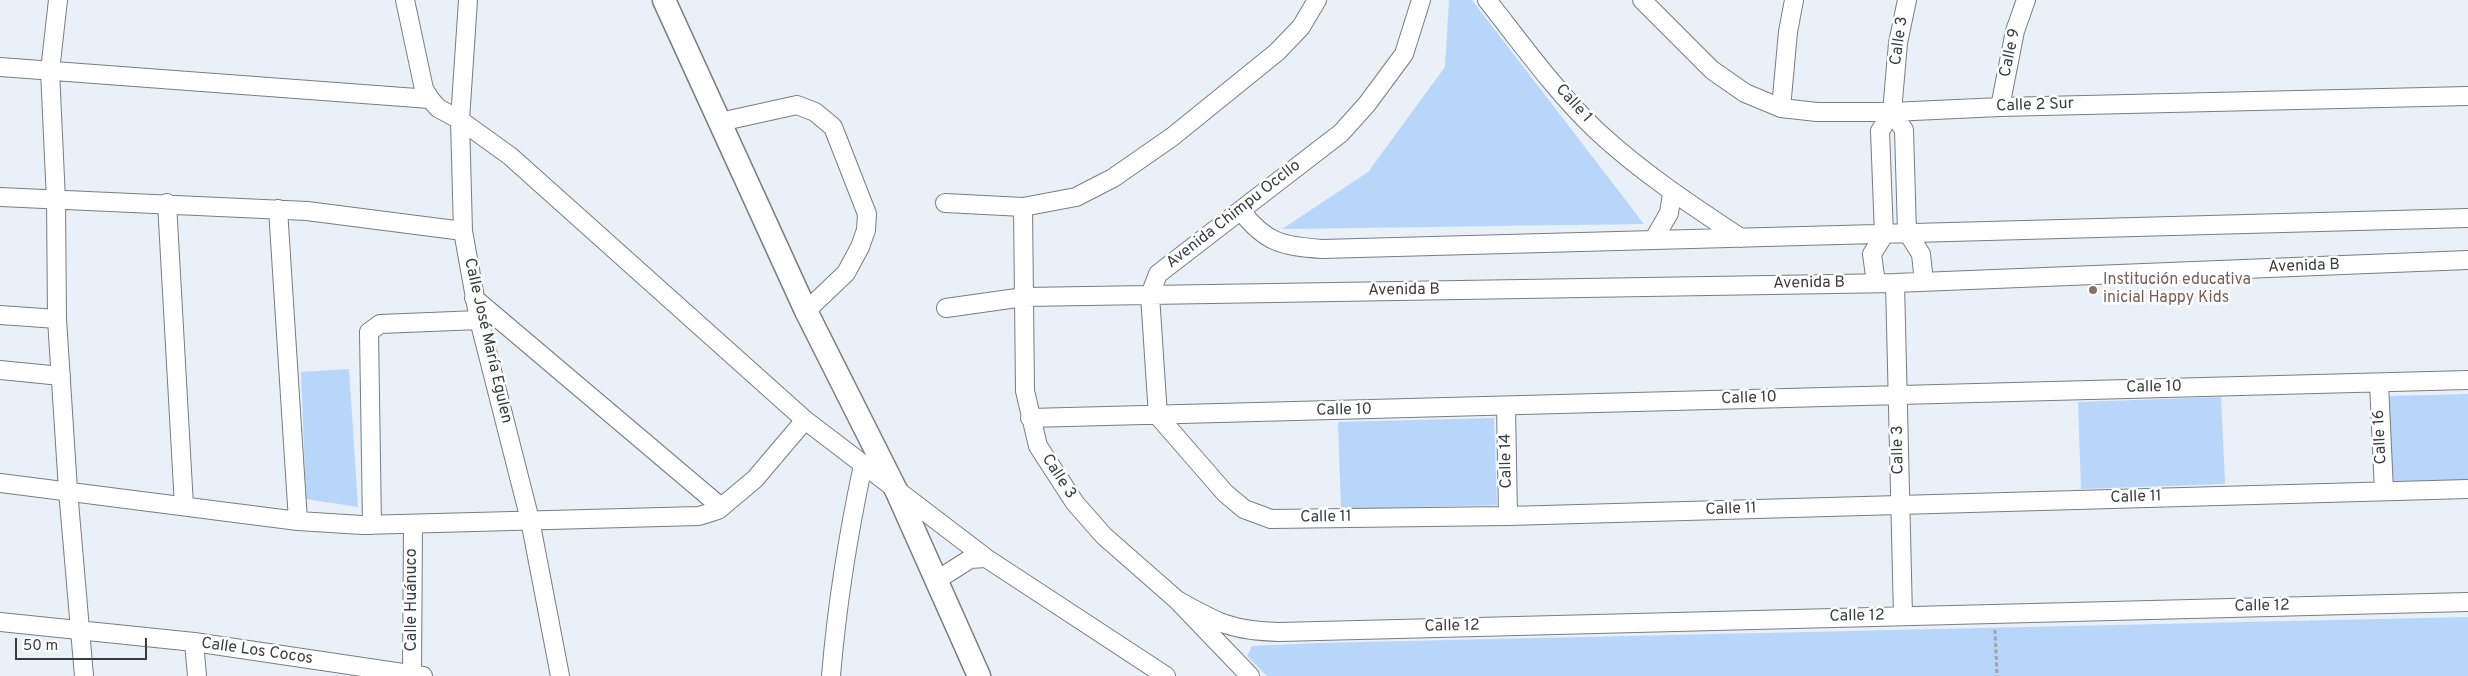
<!DOCTYPE html>
<meta charset="utf-8">
<style>
body{margin:0}
#map{position:relative;width:2468px;height:676px;overflow:hidden;background:#e9f0f7;font-family:Overpass,sans-serif}
canvas{display:block}
.scale{position:absolute;left:15px;top:638px;width:132px;height:22px;box-sizing:border-box;border:2px solid #3a3d40;border-top:0;padding-left:6px;font-size:15px;line-height:18px;white-space:nowrap;color:#3a3d40;-webkit-text-stroke:4px #fff;paint-order:stroke}
</style>
<div id="map">
<canvas width="2468" height="676"></canvas>
<div class="scale">50 m</div>
</div>
<script>
const c = document.querySelector('canvas').getContext('2d');
c.lineJoin = 'round';
function fill(path, color) { c.fillStyle = color; c.fill(path, 'evenodd'); }
function stroke(path, color, width, dash) { c.strokeStyle = color; c.lineWidth = width; c.lineCap = dash ? 'butt' : 'round'; c.setLineDash(dash || []); c.stroke(path); }
function write(font, color, halo, rows, align = 'center') {
  c.font = font + ' Overpass,sans-serif'; c.lineWidth = 5; c.setLineDash([]); c.textBaseline = 'middle'; c.strokeStyle = halo; c.fillStyle = color; for (const [text, x, y, turn = 0] of rows) {
    c.save(); c.translate(x, y); c.rotate((+turn || 0) * Math.PI / 180); c.textAlign = isNaN(turn) ? turn : align; if (halo) c.strokeText(text, 0, 0); c.fillText(text, 0, 0); c.restore();
  }
}
fill(new Path2D(`
 M1449,0h23l172,224 -362,5 86,-57 77,-105z
 M349,369l9,138 -52,-8 -5,-127z
 M2468,394v87l-75,2 -4,-87z
 M2221,397l4,87 -144,5 -3,-87z
 M1494,418l3,87 -156,4 -3,-87z
 M2468,617v59h-1201l-20,-20 5,-10 66,-3z`), '#b7d6fa');
const minor = new Path2D(`
 M58,0l-8,71 6,129 1,119 11,171 16,186
 M405,0l19,89 6,10 8,9 22,12 50,36 295,264 181,138 180,118
 M468,0l-8,120 3,111 16,89 51,200 30,156
 M1421,0l-17,54 -37,50 -26,29 -183,141 -8,21 8,121 67,77 19,16 27,10 237,-3 960,-27
 M1487,0c35,44 69,92 110,131 44,41 94,74 144,107
 M1642,0l70,70 33,23 36,15 36,4h75l108,-5 468,-11
 M0,67l430,32
 M2000,107l15,-76 11,-31
 M1781,108l7,-76 6,-32
 M1892,112l12,18 3,102 14,22 3,28
 M720,122l77,-17 18,7 18,15 34,87 -1,16 -6,17 -14,26 -40,38
 M0,197l307,14 156,20
 M167,203l17,303
 M945,203l78,4 53,-10 37,-19 59,-41 105,-85 24,-25 16,-27
 M1023,207l2,184 13,55 37,57 29,33 73,64 73,76
 M278,209l20,312
 M1241,211c25,32 41,35 81,38l1146,-31
 M1654,239l15,-26 3,-19
 M1876,283l-4,-29 12,-19 -4,-104 12,-19 6,-69 9,-43
 M1895,283l8,333
 M474,298l247,209
 M946,308l78,-11 871,-14 573,-23
 M0,315l57,4
 M0,370l61,6
 M2379,383l5,108
 M1506,407l2,109
 M1030,418l1438,-38
 M0,483l298,38 64,4 337,-9 19,-6 37,-31 50,-59
 M372,525l-3,-193 11,-8 99,-4
 M937,580l33,-21 16,-1
 M1177,600c41,23 55,31 102,32l1189,-30
 M0,622l194,20 229,34
 M194,642l3,34
 M412,676l1,-152
 M831,676c6,-72 17,-141 32,-211`);
const tertiary = new Path2D(`
 M664,0l142,311 91,181 82,184`);
stroke(minor, '#787d84', 20);
stroke(tertiary, '#787d84', 25);
stroke(new Path2D(`
 M1995,630l2,46`), '#a0a6ab', 3, [4, 2.5]);
stroke(minor, '#fff', 18);
stroke(tertiary, '#fff', 22);
for (const [x, y, r, color] of [
 [2093,290,5,"#8d6e63"]
]) { const dot = new Path2D(); dot.arc(x, y, r, 0, 2 * Math.PI); c.fillStyle = color; c.fill(dot); stroke(dot, '#fff', 2); }
write('16px', '#3a3d40', '#fff', [
 ["Calle 3",1900,41,-82],
 ["Calle 9",2011,53,-78],
 ["Calle 1",1573,104,48],
 ["Calle 2 Sur",2035,106,-2],
 ["Avenida Chimpu Occllo",1234,215,-38],
 ["Avenida B",2304,267,-2],
 ["Avenida B",1809,284,-1],
 ["Avenida B",1404,291,-1],
 ["Calle José María Egulen",487,341,77],
 ["Calle 10",2154,388,-1],
 ["Calle 10",1749,399,-2],
 ["Calle 10",1344,411,-1],
 ["Calle 16",2381,437,-93],
 ["Calle 3",1899,450,-91],
 ["Calle 14",1507,461,-91],
 ["Calle 3",1058,477,57],
 ["Calle 11",2136,498,-2],
 ["Calle 11",1731,510,-2],
 ["Calle 11",1326,518,-1],
 ["Calle Huánuco",413,600,-90],
 ["Calle 12",2262,607,-1],
 ["Calle 12",1857,617,-1],
 ["Calle 12",1452,627,-1],
 ["Calle Los Cocos",257,652,8]
]);
write('16px', '#785e54', '#fff', [
 ["Institución educativa",2103,281],
 ["inicial Happy Kids",2103,299]
], 'left');
</script>
